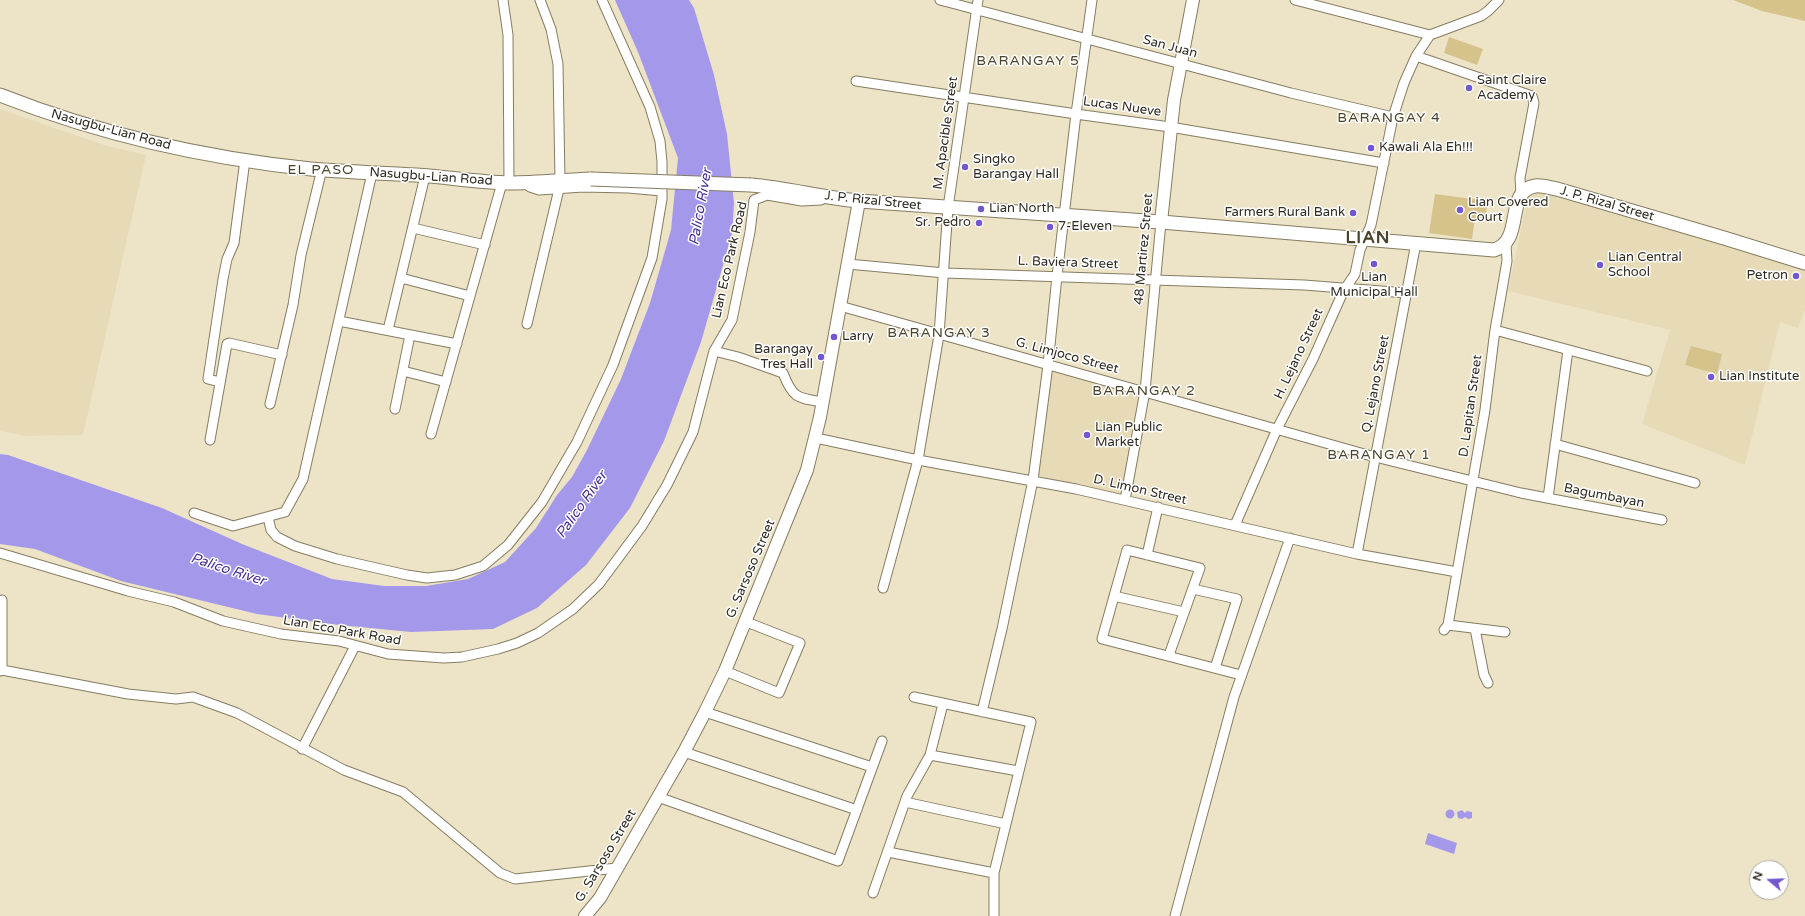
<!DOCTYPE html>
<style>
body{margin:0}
#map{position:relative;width:1805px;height:916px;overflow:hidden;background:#ede4c7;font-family:"Varela Round",sans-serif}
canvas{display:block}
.north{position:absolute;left:1749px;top:860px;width:40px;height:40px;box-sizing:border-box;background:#fff;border:1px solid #acaaa6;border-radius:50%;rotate:289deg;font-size:11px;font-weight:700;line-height:16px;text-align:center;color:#2f2b20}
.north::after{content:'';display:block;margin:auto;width:14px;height:18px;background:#7357d1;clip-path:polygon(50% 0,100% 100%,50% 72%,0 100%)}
</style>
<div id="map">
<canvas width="1805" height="916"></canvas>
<div class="north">N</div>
</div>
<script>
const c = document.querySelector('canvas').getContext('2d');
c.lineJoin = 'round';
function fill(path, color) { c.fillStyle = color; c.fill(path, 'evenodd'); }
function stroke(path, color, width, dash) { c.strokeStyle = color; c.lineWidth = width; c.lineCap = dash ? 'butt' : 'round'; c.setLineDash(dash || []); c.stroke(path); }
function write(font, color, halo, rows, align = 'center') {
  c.font = font + ' "Varela Round",sans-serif'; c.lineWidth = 3; c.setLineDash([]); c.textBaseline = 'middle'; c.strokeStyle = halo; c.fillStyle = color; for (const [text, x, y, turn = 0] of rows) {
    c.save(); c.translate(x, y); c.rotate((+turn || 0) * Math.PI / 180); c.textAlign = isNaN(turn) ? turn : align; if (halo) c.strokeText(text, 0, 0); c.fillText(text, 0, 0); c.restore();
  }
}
fill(new Path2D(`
 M0,109l107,37 39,9 -63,280 -57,1 -26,-5z
 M1546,192l259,78v40l-7,18 -18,-6 -35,143 -103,-41 28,-94 -162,-39 18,-86 4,-9 5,-3z
 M1050,370l90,24 -19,101 -85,-20z`), '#e7dbb7');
fill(new Path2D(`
 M1733,0h72v21l-43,-10z
 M1449,37l34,12 -6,16 -33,-12z
 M1435,194l53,7 -3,18 -10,-1 -3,21 -43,-6z
 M1691,346l31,8 -5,20 -32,-9z`), '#d5c38b');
fill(new Path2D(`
 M615,0h74l5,8 20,67 13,59 7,69 -2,31 -31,108 -37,99 -34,67 -44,57 -49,43 -44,21 -82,3 -72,-7 -82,-11 -136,-33 -86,-32 -35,-5v-90l8,1 154,53 80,36 90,35 52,7h42l42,-7 37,-17 31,-34 21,-33 15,-18 15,-27 34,-71 29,-76 21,-73 7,-72 -40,-106z
 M1445.5 814a4.5 4.5 0 1 1 9 0a4.5 4.5 0 1 1-9 0Z
 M1462,810l3,3 2,-2 5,1v6l-4,1 -3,-2 -3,2 -4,-1 -1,-6z
 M1428,833l29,10 -3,11 -29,-10z`), '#a498eb');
const street = new Path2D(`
 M503,0l5,35 1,148
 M540,0l11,29 7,35 2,117
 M940,0l351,93 102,24
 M1295,0l135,35
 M1430,35l51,-19 7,-5 11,-11
 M1416,56l116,40 2,7 -14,75 1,16
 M856,81l220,33 94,13 214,36
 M525,183l5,4 9,3 44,-3 45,1 34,3
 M413,228l72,17
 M848,264l97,9 359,12 103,8
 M401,278l69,18
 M840,306l535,151 146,36 141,27
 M339,321l118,23
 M527,324l32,-135
 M388,330l37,-154
 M1495,330l152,41
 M714,351l18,-31 18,-88 4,-32 13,-5 35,6 19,-1
 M403,371l43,11
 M220,382l-12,-3 15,-100 4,-20 7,-16 11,-83
 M270,404l23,-99 8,-50 21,-86
 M395,409l15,-74
 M431,434l71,-251
 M816,438l102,22 158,29 281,65 100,18
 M210,440l17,-96 2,-1 53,12
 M1555,444l140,39
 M1548,498l20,-148
 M1125,500l20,-109 16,-169
 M194,513l39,13 52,-14 18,-33 69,-306
 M268,517l3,13 6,7 18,9 42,13 70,16 20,3 28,-3 28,-9 25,-21 34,-43 35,-60 36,-77 39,-107 10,-59v-37l-2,-21 -10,-34 -48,-107
 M1235,525l42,-96 36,-70 30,-67 12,-18 5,-24 11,-25 22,-108 11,-34 12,-27 14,-21
 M0,553l128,38 46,11 49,19 58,13 58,7 49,13 56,4 18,-1 36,-8 19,-6 21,-10 35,-24 26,-25 43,-58 25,-41 26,-53 21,-81 24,6 45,16c10,26 15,25 40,29
 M1357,554l59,-311
 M1147,555l11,-48
 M883,588l35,-128 21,-125 9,-127 30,-208
 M1193,589l44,10 -22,69
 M1114,596l70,16
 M1448,625l57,7
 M1475,629l9,46 4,8
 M1444,630l4,-5 37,-215 10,-80 12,-69 -1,-17
 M1169,655l31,-87 -73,-18 -25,89 139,36
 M2,670l126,24 48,5 17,-2 44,16 107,57 59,22 97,81 15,6 102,-11
 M0,671l2,-1v-70
 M725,671l54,22 21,-50 -56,-22
 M914,697l117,25 -37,151v43
 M705,712l167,55
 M982,712l20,-83 31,-149 15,-115 9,-89 19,-162 16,-114
 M302,749l53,-103
 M684,752l173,58
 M930,755l88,16
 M658,797l180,64 44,-120
 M905,802l101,22
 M888,852l106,21
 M873,893l34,-97 23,-41 13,-51
 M1175,916l59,-219 56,-159`);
const secondary = new Path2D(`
 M1161,222l13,-122 19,-100
 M585,916l15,-18 84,-146 21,-40 20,-41 82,-201 13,-53 39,-216`);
const primary = new Path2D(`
 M0,95c99,39 204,63 311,74 35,3 70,4 105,6 31,2 62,7 93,8 28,0 55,-3 82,-4
 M751,185c37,3 72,13 108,16l302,21 333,28c31,-9 10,-59 41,-64 7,-1 15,2 22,3l167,49 81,25`);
stroke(street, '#857c62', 11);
stroke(secondary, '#857c62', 14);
stroke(primary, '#857c62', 15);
stroke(street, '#fff', 9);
stroke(secondary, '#fff', 12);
stroke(primary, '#fff', 13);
const primaryBridge = new Path2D(`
 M591,179l160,6`);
stroke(primaryBridge, '#857c62', 15, []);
stroke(primaryBridge, '#fff', 13);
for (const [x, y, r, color] of [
 [1469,88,4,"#7357d1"],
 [1371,148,4,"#7357d1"],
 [965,167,4,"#7357d1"],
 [981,209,4,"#7357d1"],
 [1460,210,4,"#7357d1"],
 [1353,213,4,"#7357d1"],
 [979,223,4,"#7357d1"],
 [1050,227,4,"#7357d1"],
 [1374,264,4,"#7357d1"],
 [1600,265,4,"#7357d1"],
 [1796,276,4,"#7357d1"],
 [834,337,4,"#7357d1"],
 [821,357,4,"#7357d1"],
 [1711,377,4,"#7357d1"],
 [1087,435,4,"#7357d1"]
]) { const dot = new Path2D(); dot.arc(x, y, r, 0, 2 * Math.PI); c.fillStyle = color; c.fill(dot); stroke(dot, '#fff', 1.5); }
write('13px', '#2f2b20', '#fff', [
 ["San Juan",1170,47,15],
 ["Lucas Nueve",1122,107,8],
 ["Nasugbu-Lian Road",111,130,15],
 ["M. Apacible Street",946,133,-82],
 ["Nasugbu-Lian Road",431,177,4],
 ["J. P. Rizal Street",873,201,6],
 ["J. P. Rizal Street",1607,204,16],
 ["48 Martirez Street",1144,249,-85],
 ["Lian Eco Park Road",730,260,-77],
 ["L. Baviera Street",1068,263,2],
 ["H. Lejano Street",1299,354,-65],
 ["G. Limjoco Street",1067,356,15],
 ["Q. Lejano Street",1376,384,-79],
 ["D. Lapitan Street",1471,406,-82],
 ["D. Limon Street",1140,490,13],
 ["Bagumbayan",1604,496,11],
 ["G. Sarsoso Street",751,569,-67],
 ["Lian Eco Park Road",342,631,10],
 ["G. Sarsoso Street",606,856,-59]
]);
write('13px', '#2f2b20', '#fff', [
 ["Saint Claire",1477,81],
 ["Academy",1477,96],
 ["Kawali Ala Eh!!!",1379,148],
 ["Singko",973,160],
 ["Barangay Hall",973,175],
 ["Lian Covered",1468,203],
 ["Court",1468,218],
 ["Lian North",989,209],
 ["Farmers Rural Bank",1345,213,"right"],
 ["Sr. Pedro",971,223,"right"],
 ["7-Eleven",1058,227],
 ["Lian Central",1608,258],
 ["School",1608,273],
 ["Petron",1788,276,"right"],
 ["Lian",1374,278,"center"],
 ["Municipal Hall",1374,293,"center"],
 ["Larry",842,337],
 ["Barangay",813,350,"right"],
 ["Tres Hall",813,365,"right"],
 ["Lian Institute",1719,377],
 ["Lian Public",1095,428],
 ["Market",1095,443]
], 'left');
c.letterSpacing = '1px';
write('14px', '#4a432a', '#fff', [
 ["BARANGAY 5",1028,61],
 ["BARANGAY 4",1389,118],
 ["EL PASO",321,170],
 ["BARANGAY 3",939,333],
 ["BARANGAY 2",1144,391],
 ["BARANGAY 1",1379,455]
]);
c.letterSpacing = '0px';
write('italic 14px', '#482f8f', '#fff', [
 ["Palico River",701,207,-80],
 ["Palico River",582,505,-55],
 ["Palico River",228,570,18]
]);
c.letterSpacing = '1px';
write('bold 17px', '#4a432a', '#fff', [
 ["LIAN",1368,239]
]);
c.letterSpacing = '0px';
</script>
